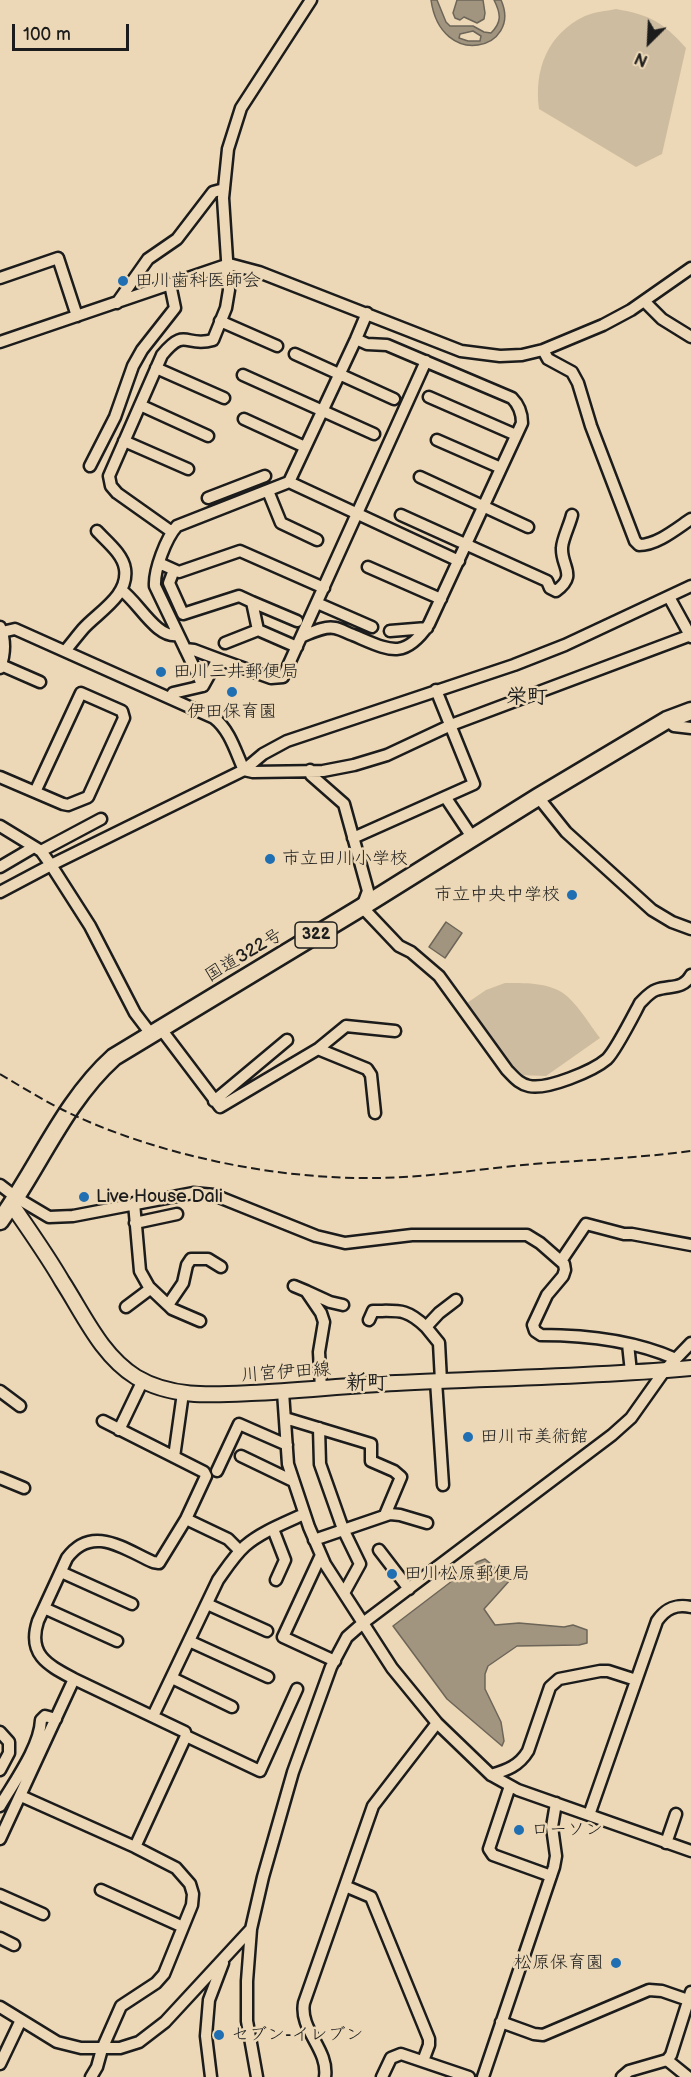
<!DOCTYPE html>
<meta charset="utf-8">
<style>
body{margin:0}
#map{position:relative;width:691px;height:2077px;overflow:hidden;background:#ecd8b6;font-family:"Balsamiq Sans",sans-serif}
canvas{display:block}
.north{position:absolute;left:619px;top:12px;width:60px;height:60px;-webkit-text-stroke:4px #ecd8b6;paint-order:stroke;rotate:204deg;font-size:16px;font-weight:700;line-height:24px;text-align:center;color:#1c1c1c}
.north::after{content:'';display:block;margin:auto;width:21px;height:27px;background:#1c1c1c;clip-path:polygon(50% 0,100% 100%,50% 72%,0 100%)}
.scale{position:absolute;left:12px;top:24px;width:117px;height:27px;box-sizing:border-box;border:3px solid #1c1c1c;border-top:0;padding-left:8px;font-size:18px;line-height:21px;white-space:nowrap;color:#1c1c1c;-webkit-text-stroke:4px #ecd8b6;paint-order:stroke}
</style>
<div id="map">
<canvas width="691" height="2077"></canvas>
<div class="north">N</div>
<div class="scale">100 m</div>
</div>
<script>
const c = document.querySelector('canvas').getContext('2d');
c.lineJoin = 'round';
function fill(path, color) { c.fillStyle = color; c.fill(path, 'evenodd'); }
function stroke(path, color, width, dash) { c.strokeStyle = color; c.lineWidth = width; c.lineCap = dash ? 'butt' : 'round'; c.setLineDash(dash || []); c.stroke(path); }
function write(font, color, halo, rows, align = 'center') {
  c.font = font + ' "Balsamiq Sans","Klee One",sans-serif'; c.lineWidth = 5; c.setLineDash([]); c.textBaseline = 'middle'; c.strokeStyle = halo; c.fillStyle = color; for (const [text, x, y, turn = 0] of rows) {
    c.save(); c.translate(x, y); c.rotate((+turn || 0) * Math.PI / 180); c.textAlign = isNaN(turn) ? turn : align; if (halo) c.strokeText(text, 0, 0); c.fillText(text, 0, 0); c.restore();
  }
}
fill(new Path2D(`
 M616,9c34,6 47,13 70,39l-24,106 -26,13 -97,-58c-5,-39 8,-75 46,-93 9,-4 21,-5 31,-7z
 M505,983c20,0 47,-1 63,14 12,11 22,28 32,41l-54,38 -30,-1 -52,-70 22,-15z`), '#cebca0');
const water = new Path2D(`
 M431,0h6l9,22 4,4h23l11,6 7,1c11,-11 10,-19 3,-33h7c22,49 -60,71 -70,0zM473,31l8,5 -1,5h-12l-9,-3 1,-4z
 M457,0h26l2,13 -1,6 -7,4 -13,-6 -4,3 -5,-2 -2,-5z
 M446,922l16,11 -17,25 -16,-11z
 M485,1559l25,21 -26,29 11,16 24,-2 45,4 9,-2 14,5v13l-8,2 -62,1 -29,20 -3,8v15l16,33 3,19 -2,5 -55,-47 -54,-73 84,-64z`);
fill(water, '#a29580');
stroke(water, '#6c6558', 1.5);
const minor = new Path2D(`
 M0,278l58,-20 19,58
 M644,301l18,18 29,18
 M117,303l31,-44 29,-20 36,-47 11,-3
 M220,321l57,25
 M0,342l229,-78 30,8 202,79 39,5 22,-1 21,-5 60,-25 28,-15 60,-42
 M543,350l5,9 24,13 6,11 13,43 44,115 4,4c18,0 37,-16 52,-26
 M295,354l99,45
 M156,368l68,30
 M243,375l131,59
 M429,397l87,38
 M140,405l68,31
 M244,419l61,28
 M437,440l64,28
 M124,441l64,28
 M90,466l25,-49 18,-51 9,-16 33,-42 -5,-24
 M420,477l108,50
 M289,482l170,79
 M268,491l13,32 36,17
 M208,498l57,-22
 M401,515l146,66 3,7 6,3c22,-16 5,-24 6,-43 0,-8 8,-24 10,-33
 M172,532l-55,-39 -6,-7 -2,-10 53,-121c24,-29 23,-7 51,-15l13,-32 3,-18 -6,-92 5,-49 13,-41 70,-108
 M159,563l20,9 61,-21 84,37
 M368,567l73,32
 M174,570l-5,13 14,31 56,-18 13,6
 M121,590c17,11 35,49 57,45
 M669,597l22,40
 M317,603l55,24
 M258,630l-6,-28 45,19
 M390,631l37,-3
 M2,632l13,-3 199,89c16,12 22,35 30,52
 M303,636c10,-4 21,-10 32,-8 6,1 12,5 18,7 36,15 51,26 76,-11l93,-201c0,-10 -3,-18 -10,-25l-125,-53 -20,-1 -11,-5
 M225,643l33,-13 39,17
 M185,649l9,1 24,9
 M65,651c6,-7 12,-15 18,-22 15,-17 46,-33 42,-60 -2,-15 -19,-28 -28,-38
 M1,665l39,17
 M0,668c5,-14 6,-27 0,-41
 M203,686l-48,-100c-1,-16 11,-48 22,-60l112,-44 67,-143 11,-26
 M170,698l3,-5 30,-7 15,-27 53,19 12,-1 143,-316
 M667,720l7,6 17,2
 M244,770l9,2 70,-1 31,-6 33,-10 64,-30 240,-90
 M310,770l1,5 33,29 24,87 -6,16 37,39 12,6 28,24 68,94c7,7 12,14 22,16 18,4 64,-15 78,-27 9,-9 26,-43 33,-56 5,-5 10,-11 16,-13 14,-5 27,0 35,-15
 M0,777l63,27 5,1 20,-8 36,-79 -2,-7 -41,-18 -46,99
 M538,797l28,35 86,78 20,12 19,7
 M446,798l26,39
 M0,826l41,25 10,14 39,61 45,87 16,21
 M353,838l121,-54 -38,-94
 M41,851l60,-32
 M0,867l34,-20
 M0,892l51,-27 193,-95 19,-16 24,-13 227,-76 51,-20 126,-59
 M161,1029l59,78 98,-58 49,20 4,6 4,38
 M318,1049l28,-23 49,5
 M214,1101l73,-61
 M0,1185l17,13 32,19 24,-1 120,-23 21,2 102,41 29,7 67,-8h115l13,8 24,21 1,6 -2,6 -16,19 -14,30 2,6 6,4c46,0 92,5 135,24
 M134,1203l6,68 9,16 19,18 15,-22 4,-18 4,-6h17l13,8
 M135,1223l42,-9
 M561,1261l25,-37 38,10h8l59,11
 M294,1286l12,5 15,22 3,9 -5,30 2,37
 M306,1291l24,11 13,3
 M168,1305l4,4 28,12
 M126,1307l24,-18
 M369,1320l4,-9c26,0 33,-3 53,16
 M628,1344l3,28
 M436,1381l7,104
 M441,1381l-2,-38 -13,-16 13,-14 17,-13
 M0,1391l20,15
 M283,1392l5,72 21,63 16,37 67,104 45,55 54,52 27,15 173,61
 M285,1418l86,26v17l23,10 7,6 -16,38
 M103,1421l101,51 2,4 -20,43
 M319,1428l1,36 23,65 17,35 -16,29
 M119,1430l24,-50
 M241,1456l52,25
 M174,1457l9,-64
 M217,1471l22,-47 48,21
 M0,1478l24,10
 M273,1529l12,31 -9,20
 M314,1540l76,-26 10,1 27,8
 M379,1550l30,39
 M321,1555l-38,82 52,24
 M61,1572l71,32
 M207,1604l60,27
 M44,1608l73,33
 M189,1641l79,36
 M172,1678l60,29
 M74,1679l111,53 1,4 -51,111
 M153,1716l65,-136c8,-11 16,-24 27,-34 16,-14 40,-23 59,-32
 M0,1732l9,10v11l-9,17
 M186,1736l74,35 37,-82
 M491,1775c16,-5 28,-9 37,-24l22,-64 9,-8 41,-8h8l28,9
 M510,1786l-21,63 4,6 58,21
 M21,1796l114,51 41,21 14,16 3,10 -1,11 -28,69 -8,9 -35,23 -19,43 -5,18 -6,10
 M0,1806c14,-24 40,-59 41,-86l4,-4 11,3
 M589,1815l68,-194c9,-13 19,-17 34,-14
 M0,1839l74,-160c-26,-14 -47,-24 -36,-58l29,-63c25,-34 57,-9 86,4l6,1 27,-44 42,20 12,12
 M666,1843l10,-29
 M345,1886l26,11 58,142v6l-6,16
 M101,1890l82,37
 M0,1895l43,19
 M0,1938l14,7
 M0,2007l57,35 24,6h39l19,-6 26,-20 86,-93
 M501,2022l33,12 9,1 106,-45 13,1 26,9
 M667,2060l21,17
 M0,2064l21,-44
 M211,2077l-5,-41 3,-36 14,-37
 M257,2077l-10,-56v-40l4,-52 12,-52 30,-105 38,-105 16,-30 16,-14 249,-188 19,-17 34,-48 26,-27
 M325,2077c4,-28 -26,-47 -21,-74l69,-197 64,-83
 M382,2077l9,-19 10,-4 68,23
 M483,2077l71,-210 2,-11 -4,-29 4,-24
 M622,2077l7,-6 38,-11 4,-5 20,-63`);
const major = new Path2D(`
 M12,1205c17,25 35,50 50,76 22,34 39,74 74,96 35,21 76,18 115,16 49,-2 97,-8 145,-10 98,-5 197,-6 295,-15`);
const highway = new Path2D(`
 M0,1221c39,-54 64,-119 114,-164l248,-150 176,-110 129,-77 24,-9`);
stroke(minor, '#1c1c1c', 15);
stroke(major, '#1c1c1c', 18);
stroke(highway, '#1c1c1c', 21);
stroke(minor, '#ecd8b6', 10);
stroke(major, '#ecd8b6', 14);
stroke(highway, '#ecd8b6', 16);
stroke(new Path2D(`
 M0,1074c20,12 41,25 63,36 92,45 214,70 316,68 51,-1 103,-9 154,-14 53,-4 105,-6 158,-13`), '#1c1c1c', 2, [9, 4.5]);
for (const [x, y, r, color] of [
 [123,281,6,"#1f6fb2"],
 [161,672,6,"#1f6fb2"],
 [232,692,6,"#1f6fb2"],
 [270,859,6,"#1f6fb2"],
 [572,895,6,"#1f6fb2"],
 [84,1197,6,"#1f6fb2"],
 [468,1437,6,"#1f6fb2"],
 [392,1574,6,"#1f6fb2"],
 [519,1830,6,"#1f6fb2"],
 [616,1963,6,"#1f6fb2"],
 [219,2035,6,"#1f6fb2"]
]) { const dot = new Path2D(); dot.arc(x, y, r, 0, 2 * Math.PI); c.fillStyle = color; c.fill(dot); stroke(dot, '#ecd8b6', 2); }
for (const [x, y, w] of [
 [316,935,42]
]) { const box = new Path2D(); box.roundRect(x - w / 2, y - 13, w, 26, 4.5); c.fillStyle = '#ecd8b6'; c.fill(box); stroke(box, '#1c1c1c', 1.5); }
write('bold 16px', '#1c1c1c', null, [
 ["322",316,935]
]);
write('18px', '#1c1c1c', '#ecd8b6', [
 ["田川歯科医師会",135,281],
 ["田川三井郵便局",173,672],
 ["伊田保育園",232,712,"center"],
 ["市立田川小学校",282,859],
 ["市立中央中学校",560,895,"right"],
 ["Live House Dali",96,1197],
 ["田川市美術館",480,1437],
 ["田川松原郵便局",404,1574],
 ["ローソン",531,1830],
 ["松原保育園",604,1963,"right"],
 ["セブン-イレブン",231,2035]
], 'left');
write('18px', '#1c1c1c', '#ecd8b6', [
 ["国道322号",244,956,-31],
 ["川宮伊田線",286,1373,-4]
]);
write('bold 21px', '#1c1c1c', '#ecd8b6', [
 ["栄町",527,698],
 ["新町",367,1384]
]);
</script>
